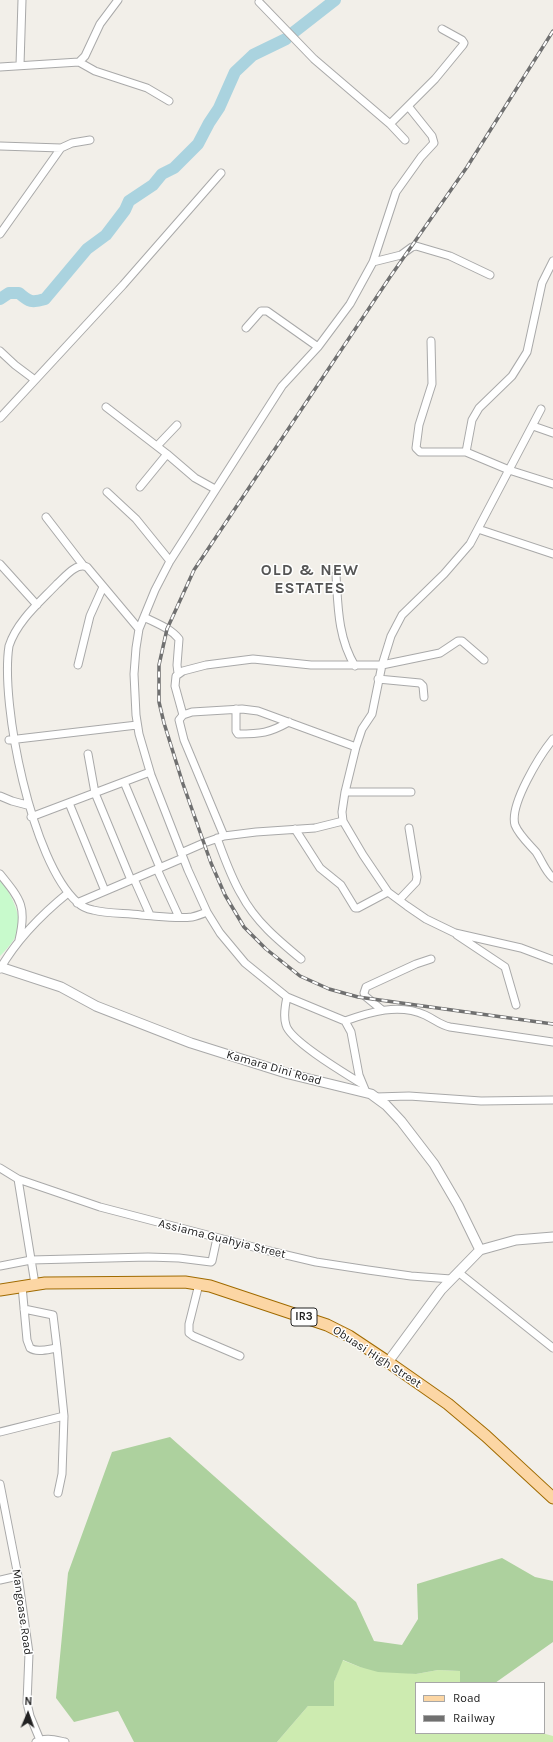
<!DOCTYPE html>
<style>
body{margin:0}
#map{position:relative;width:553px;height:1742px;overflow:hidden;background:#f2efe9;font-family:Karla,sans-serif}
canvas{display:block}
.legend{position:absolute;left:415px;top:1682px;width:130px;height:52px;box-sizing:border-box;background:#fff;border:1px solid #a7a7a7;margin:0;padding:5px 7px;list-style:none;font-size:12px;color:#222}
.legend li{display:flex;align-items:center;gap:8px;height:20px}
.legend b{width:20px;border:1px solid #a7a7a7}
.north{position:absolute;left:8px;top:1694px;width:40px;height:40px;-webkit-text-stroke:3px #fff;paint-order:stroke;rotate:2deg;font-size:11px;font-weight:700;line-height:16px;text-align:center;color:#222}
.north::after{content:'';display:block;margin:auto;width:14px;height:18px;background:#222;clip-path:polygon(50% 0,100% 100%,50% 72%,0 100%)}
</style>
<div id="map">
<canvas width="553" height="1742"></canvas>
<ul class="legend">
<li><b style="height:5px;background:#fcd6a4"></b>Road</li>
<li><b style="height:5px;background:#707070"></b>Railway</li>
</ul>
<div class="north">N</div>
</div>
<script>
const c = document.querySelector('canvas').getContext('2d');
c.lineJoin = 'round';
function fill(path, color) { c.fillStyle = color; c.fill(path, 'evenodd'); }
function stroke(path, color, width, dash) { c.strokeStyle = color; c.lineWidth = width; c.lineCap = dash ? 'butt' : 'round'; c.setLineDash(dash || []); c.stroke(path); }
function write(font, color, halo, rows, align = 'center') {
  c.font = font + ' Karla,sans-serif'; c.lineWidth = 3; c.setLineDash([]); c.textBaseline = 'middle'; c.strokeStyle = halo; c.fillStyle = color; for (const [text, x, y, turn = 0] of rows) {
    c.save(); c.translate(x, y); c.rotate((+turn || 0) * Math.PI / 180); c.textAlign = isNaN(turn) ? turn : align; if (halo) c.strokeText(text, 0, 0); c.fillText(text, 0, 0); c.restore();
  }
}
fill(new Path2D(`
 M342,1660l18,7 56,7 22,-4 22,1v12h-44v50h126l11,3v6h-276l31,-36h26v-24z`), '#cdebb0');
fill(new Path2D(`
 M170,1437l186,165 18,39 28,4 16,-26 -1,-35 85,-26 33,19 18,4v61l-58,41h-35v-12l-22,-1 -22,4 -38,-2 -18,-5 -17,-7 -9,22v24h-26l-31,36h-143l-16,-31 -44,11 -18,-24 12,-125 44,-121z`), '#add19e');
fill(new Path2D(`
 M0,880c10,11 24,39 17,54 -4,8 -11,16 -17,22z`), '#c8facc');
stroke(new Path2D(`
 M294,32l41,-32
 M0,299l9,-6h10c10,9 13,10 26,6l42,-50 19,-14 19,-25 4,-9 24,-16 9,-11 12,-6 24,-24 11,-21 10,-15 16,-36 18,-17 33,-16`), '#aad3df', 12);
const minor = new Path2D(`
 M259,2l55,57 76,65 15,16
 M79,62l16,9 52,17 22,13
 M20,65l2,-65
 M0,67l79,-5 6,-6 15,-32 18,-24
 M390,124l18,-18
 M0,146l61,2 11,-5 18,-3
 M0,234l61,-86
 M373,262l28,-7 11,-8 4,-1 34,10 40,19
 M246,328l15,-17h6l51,36
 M431,341l1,43 -13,41 -3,23 4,4h46l43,18 44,14
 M0,351l15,14 20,15
 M106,407l61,47
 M541,409l-71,135 -26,30 -42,41 -11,21 -9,29 -10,49 -10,15 -6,18 -11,45 -3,20 1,9 20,34 25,37 19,14 19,13 29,14 66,15 32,12
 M0,418l123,-133 98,-112
 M533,426l20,7
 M157,446l20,-21
 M466,452l6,-32 7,-12 33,-32 15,-24 15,-69 11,-22
 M140,487l27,-33 28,24 20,11
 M107,492l29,27 34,42
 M46,517l37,48
 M478,529l75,25
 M0,564l37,41
 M336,575c2,32 2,63 19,91
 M144,617c12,6 26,11 35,22l-2,26 1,8
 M139,629l-52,-62c-11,-5 -23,11 -30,17 -17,18 -40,37 -48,62 -9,58 23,216 68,256 4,4 10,7 16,8 15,4 32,3 48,5 17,1 35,4 51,2 5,-1 10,-3 15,-5
 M78,665l12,-49 13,-29
 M378,679l42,4 3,3 1,11
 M236,709v22l2,3c23,0 31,-1 51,-12
 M183,715l-8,-29 1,-10 7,-5 23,-6 47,-6 58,6h71l58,-12 18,-12h4l22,19
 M553,739c-13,16 -44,66 -38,86 4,10 14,19 21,27 6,9 9,19 17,26
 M9,740l128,-15
 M88,754l7,39 36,87
 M124,782l36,86
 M345,792h66
 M0,796l12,5 15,4
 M69,803l36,88
 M31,817l119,-45
 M295,829l25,39 21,17 14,23h3l30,-16
 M224,836l-40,-96 -5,-20 4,-5 9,-3 50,-3 16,2 98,36
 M217,838c7,19 14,39 24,56 14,27 37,46 60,65
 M181,853l23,-10 20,-7 32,-4 59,-4 28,-7
 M157,869l22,48
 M0,874c21,26 27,33 19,66
 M134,879l16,36
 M399,900l17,-18 1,-5 -8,-49
 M77,903l106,-45
 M457,935l48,32 11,38
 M0,969c17,-30 41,-54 68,-76
 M287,997c-2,9 -4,19 -1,28 4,16 60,49 76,59
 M382,1010l-17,-14 -1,-3 2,-6 50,-23 15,-5
 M345,1021c25,-9 54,-18 80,-6 9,4 15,10 25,12l103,15
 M366,1092l-7,-17 -8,-43 -6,-11 -58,-24 -42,-34 -25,-30 -13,-21 -19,-42 -37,-95 -12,-41 -3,-19 -2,-41 2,-26 3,-19 16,-39 15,-29 112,-175 36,-39 32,-43 23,-42 23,-70 25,-35 13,-14 -2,-7 -24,-30 27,-27 28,-34 1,-2 -2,-3 -20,-11
 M376,1097l33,-1 72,5 72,-1
 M0,1168l18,11 82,28 165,43 51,12 52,8 43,6 40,3
 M18,1179l17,105
 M0,1266l31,-6 117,-3 31,1 32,4 1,-1 5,-23
 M458,1272l95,76
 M199,1284l-10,40v9l4,3 47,20
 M22,1286l5,54 3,8c7,5 19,1 27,0l7,68 -2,58 -4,19
 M24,1309l29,6 4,33
 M0,1432l64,-16
 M0,1484l18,92 11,77 -2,50 3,13 10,24
 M0,1580l18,-4
 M36,1742c9,-5 19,-2 29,0`);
const tertiary = new Path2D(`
 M0,967l61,20 35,19 95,37 98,31 82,20 15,11 15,16 33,43 24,41 22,45
 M388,1362l53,-72 39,-40 36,-10 37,-3`);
const primary = new Path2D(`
 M0,1290l45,-7 140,-1 25,4 117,39 22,11 39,26 60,42 38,32 67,62`);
stroke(minor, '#a9a9a9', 9);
stroke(tertiary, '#a9a9a9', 11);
stroke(primary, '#a06b00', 13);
stroke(minor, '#fff', 7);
stroke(tertiary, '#fff', 9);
stroke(primary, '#fcd6a4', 11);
const rail = new Path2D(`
 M553,31l-86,136 -77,110 -196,293 -27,59 -8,36v37l5,21 19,61 28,79 14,32 19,32 22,22 34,27 29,13 29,8 195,27`);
stroke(rail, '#707070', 3.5);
stroke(rail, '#fff', 2, [6]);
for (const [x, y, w] of [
 [304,1317,26]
]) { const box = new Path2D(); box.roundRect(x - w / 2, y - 9, w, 18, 3); c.fillStyle = '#fff'; c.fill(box); stroke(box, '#222', 1); }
write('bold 11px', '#222', null, [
 ["IR3",304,1317]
]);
write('12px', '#222', '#fff', [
 ["Kamara Dini Road",274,1068,16],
 ["Assiama Guahyia Street",222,1239,14],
 ["Obuasi High Street",377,1357,33],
 ["Mangoase Road",22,1612,82]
]);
c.letterSpacing = '1px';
write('bold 16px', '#555', '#fff', [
 ["OLD & NEW",310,570],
 ["ESTATES",310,588]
]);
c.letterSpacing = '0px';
</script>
